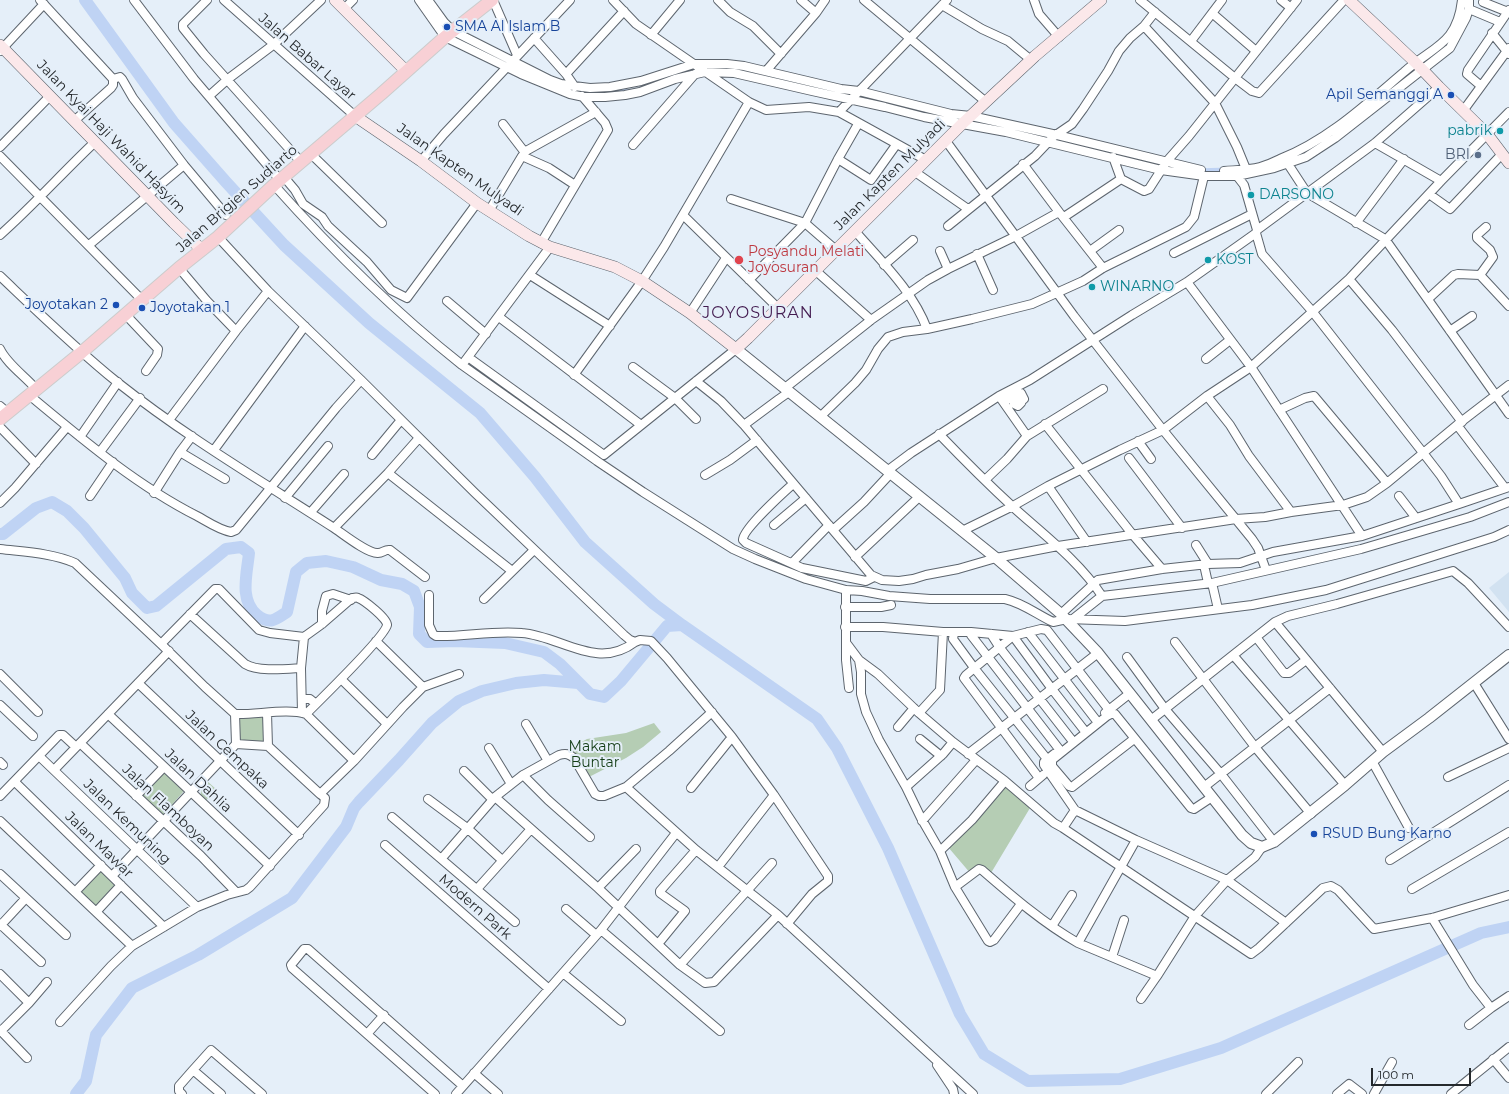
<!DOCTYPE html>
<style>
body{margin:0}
#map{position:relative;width:1509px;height:1094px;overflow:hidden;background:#e5eff9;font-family:Montserrat,sans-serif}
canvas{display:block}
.scale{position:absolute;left:1371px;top:1068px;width:100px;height:18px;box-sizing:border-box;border:2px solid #25292c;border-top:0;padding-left:5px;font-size:12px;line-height:14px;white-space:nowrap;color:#25292c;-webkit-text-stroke:3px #e5eff9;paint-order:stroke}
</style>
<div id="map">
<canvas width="1509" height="1094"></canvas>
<div class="scale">100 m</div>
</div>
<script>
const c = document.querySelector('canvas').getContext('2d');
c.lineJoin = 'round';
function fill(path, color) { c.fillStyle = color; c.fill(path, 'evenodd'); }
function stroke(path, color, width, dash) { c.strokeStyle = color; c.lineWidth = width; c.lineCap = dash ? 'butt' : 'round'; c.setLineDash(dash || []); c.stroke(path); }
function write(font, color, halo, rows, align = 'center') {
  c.font = font + ' Montserrat,sans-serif'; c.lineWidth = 4; c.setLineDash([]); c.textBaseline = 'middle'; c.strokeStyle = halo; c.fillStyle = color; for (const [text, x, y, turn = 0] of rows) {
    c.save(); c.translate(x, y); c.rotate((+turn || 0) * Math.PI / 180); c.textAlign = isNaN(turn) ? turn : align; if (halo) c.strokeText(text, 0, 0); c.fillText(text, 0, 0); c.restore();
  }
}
fill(new Path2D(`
 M1509,572v40l-20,-24z`), '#d2e2f1');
fill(new Path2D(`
 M239,716h25v25h-25z
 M654,723l7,9 -18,15 -17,11 -37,19 -19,-29 17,-9 39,-6z
 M163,772l21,19 -22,25 -21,-20z
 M207,781l9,8 -12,14c-6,-9 -3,-15 3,-22z
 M1004,786l26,22 -39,65 -9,-8 -11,9 -23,-27z
 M101,871l16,15 -21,22 -16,-15z`), '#b5cdb4');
stroke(new Path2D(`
 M678,75l24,-8
 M593,91l33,1
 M852,94l48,11
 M1119,156l50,12
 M1195,172l33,-1`), '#bfd3f4', 7);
stroke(new Path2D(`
 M85,0l89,123 52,59 58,63 85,78 111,90 55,64 50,65 69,62 28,21 135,94 20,29 51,100 72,166 24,40 44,27 92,-2 101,-31 260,-115 28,-6
 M0,534h3l33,-26 16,-6 15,9 17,17 41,50 7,15 15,15 9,-2 70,-57 15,-2 8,6c-2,21 -10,47 8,62 13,10 18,5 30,-3l9,-40 11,-9 19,-2 27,6 28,13 21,4 12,7 6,16 -1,27 8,8 28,-1 50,2 39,9 16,12 30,30 14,3 17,-16 46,-55 15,-1
 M76,1094l10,-13 10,-46 36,-47 66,-33 94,-57 54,-71 8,-19 5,-6 40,-42 33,-37 27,-22 23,-10 34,-8 28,-3 34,3`), '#bfd3f4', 12);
const minor = new Path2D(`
 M40,0l73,79v6l-2,3 -37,33
 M134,0l60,79 86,101
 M207,0l-24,24v4l21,26 97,108
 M224,0l131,116
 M419,0l26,37 76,37 49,20 14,3h21l20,-2 15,-3 35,-13 30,-7 29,1 78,18 73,16 39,10 82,15 155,38 43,6h33l37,-8 32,-11 29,-19 115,-90 16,-30 3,-9v-9
 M428,0l16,22 9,9 97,49 11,4 13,2 16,2 20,-1 31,-6 53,-17h33l17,2 97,23 18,2 92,23 20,2 86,19 144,35
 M493,0l24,55
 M613,0l23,24 113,78 17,8 43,-3 30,5 87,48
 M718,0l12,12 23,14 28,28
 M801,0l15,13
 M864,0l122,102
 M1034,0l5,14 20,23
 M1140,0l95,78 17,13 7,2 85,-93
 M1281,0l10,8
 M1483,2l25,10
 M942,5l40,24 26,12 23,19
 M344,9l9,-9
 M1469,9l31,13
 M1212,13l44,38
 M1144,26l71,77 22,44 9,22
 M1492,33l17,21
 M651,35l29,-35
 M534,38l32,36 9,13
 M1191,41l31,-41
 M0,51l44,-47
 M766,71l50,-58 9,-13
 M566,74l58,-63
 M113,79l7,-2 2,2 11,19 51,67 42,50
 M1481,86l-14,-12 1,-4 41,-60
 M209,96l19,-17 45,-34 48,-45
 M1463,111l46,-63
 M839,112l108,-112
 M503,124l20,26 3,1 70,-39
 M946,141l128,175 89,114 89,109 6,9 8,22
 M1375,143l66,38
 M633,145l62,-71
 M0,147l50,-51
 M311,154l71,69
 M0,156l142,144
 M838,159l33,21 25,-35
 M421,161l23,-27 126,-134
 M1023,164l36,48
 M1288,164l19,29 78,46 124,175
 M1224,171c12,-1 25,-1 36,-4 7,-2 14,-5 20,-8 48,-19 85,-54 124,-87 29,-26 53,-27 58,-72
 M915,172l53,37
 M1237,176l7,9 13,45
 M284,177l11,13 8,14 19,13 6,9 39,36 24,28 16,8 70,-95
 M1121,179l23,12 5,-2 18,-28 22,-25 108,-136
 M274,185c58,65 120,126 188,180l135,96 46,31 90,57 22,10 51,20 40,11 16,1 27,5 41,3h75c18,4 31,15 48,23l14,-3 58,2 127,-16 74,-15 168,-53 15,-7
 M1429,194l21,15 52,-55
 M731,199l74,24 31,27
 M489,211l33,-55 27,12 26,17
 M683,215l95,93
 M1064,217l57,-38 -8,-22
 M1356,223l48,-64
 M948,226l87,-70 18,-19 19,-13 11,-15 25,-38 11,-20 11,-13 14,-12 11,-14
 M855,231c26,30 58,60 72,98
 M0,235c33,-29 63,-63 95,-93
 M218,237l50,54 93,89 114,113 149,142 6,5 5,2 5,-2 11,1 16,17 65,79 42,58 54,81v5l-16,13 -25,30
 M541,243l67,-113 -3,-7 -23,-27
 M89,245l95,-80
 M940,251l8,18
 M1090,251l29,-21
 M1174,253l78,-39
 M977,254l16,36
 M884,265l29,-25
 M179,268l28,33 29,30
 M816,271l55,49
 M530,275l80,51
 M1480,275l29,31
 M0,276c38,36 76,73 117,106 68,54 144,99 217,146l54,-55 31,-35
 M1349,279l43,51 70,92
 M749,280l56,-57 33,-64 20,-35
 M1187,282l64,85 111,169
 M1428,299l26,-24 4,-1 22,1 13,-18 -3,-7 -13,-12v-3l9,-8
 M447,301l39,33
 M690,313l36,-55
 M125,314l33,35 -1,6 -11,16
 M499,317l142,108
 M1450,331l22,-15
 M0,349c7,15 25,27 36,40
 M468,357l136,98 132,-106
 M1206,359l24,-19
 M465,361l85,-114
 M633,367l42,31 21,21
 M574,375l68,-94 22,-34 85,-145
 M696,381l25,20 23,24
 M785,388l86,-68 57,-40 20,-11 68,-33 43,-24 44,56
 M789,392l-10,7 -35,26 127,150 11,5 17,1 14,-2 13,-4 32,-6 38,-11 62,-12 178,-27 29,-2 26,-5 52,-7 24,-8 20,-14 70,-58 52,-40
 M29,395c53,44 107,90 168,121 11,6 22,14 34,16l5,-2 100,-122 25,-28
 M999,396l28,40
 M1207,396l23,29 19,31 42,56
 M1016,400l-2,4 4,2 3,-3 -3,-3
 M1004,402l15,-9h2l3,6 -4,3
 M0,406l8,7
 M1279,410l26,-12 9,-2 73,87
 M820,417l35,-34 11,-13 12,-21 10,-12 15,-5 24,-3 45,-10 60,-15 51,-23 20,-13 83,-41 8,-10 10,-41
 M169,420l67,-89 32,-40
 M1045,424l88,111 29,34
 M1457,425l48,63
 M0,427l36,37
 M939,434c24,25 49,50 74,73 31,28 66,54 89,89
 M80,437l38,-55
 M1138,441l13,18
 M214,450l91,-124
 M100,452l40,-54
 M180,452l45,27
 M372,455l29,-35
 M1129,458l53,70
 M887,471l24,-18 88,-57 31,-16 102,-65 55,-33 69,-49 1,-3 118,-87 64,-56
 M388,473l124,98
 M705,475l25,-15 27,-20
 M985,480l22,-21 20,-23 76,-47
 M793,484c-9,8 -51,46 -50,56l3,3 56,25 10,2 54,11 8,-4
 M1048,486l39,56
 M154,493l26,-41 12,-16
 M90,496l23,-34
 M1399,496l17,22
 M285,498l43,-52
 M0,503l15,-15 52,-61
 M1459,504l50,-17
 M311,512l33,-38
 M774,525l32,-27
 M334,528c9,6 34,26 44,25 5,0 7,-4 12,-3l35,27
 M833,530l31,-28 26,-28
 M962,531l51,-25 35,-20 72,-36 43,-20 44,-34 44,-29 98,-88 92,-98 68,-69
 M1196,545l12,19
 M0,549c25,3 52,4 75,14l86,81 44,43 30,27c20,1 54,-6 71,0l48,47
 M855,557l64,-60
 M792,563l37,-38
 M1204,565l4,18
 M1212,583l6,26
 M846,590v70l3,28
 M429,595v30l4,9 3,2c28,1 57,-6 86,-3 39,3 75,38 113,9
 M484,599l50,-49
 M845,607h36l10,-2
 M190,614l55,50c13,8 40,5 56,4
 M1061,614l37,-34 64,-11 46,-5 32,-1 33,-11 89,-16 97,-32 -18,-28 -17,-22 -112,-143 -50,-57 -6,-21
 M1073,619l29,-23 110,-13 149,-34 109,-32 39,-15
 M1275,622l13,-6 49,-12 116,-33 15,12 41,44
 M322,624v-13l4,-15 7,-2 18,6
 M845,627h38l60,5h28l42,4 28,-7 6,1 62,80
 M971,632v3l88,114
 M1028,632l68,88
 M954,633l-1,6 22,30 72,90
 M991,634l9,14 71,91
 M1256,637l28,36h5l17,-13
 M376,641l47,46
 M1175,642l80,105 56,67
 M161,644l54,-55h4l40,41 11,3 34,4 18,-13 30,-26c3,0 4,-1 6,0 6,2 30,21 29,27 -2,12 -68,76 -81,89
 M847,644l12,16 19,14 41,39 34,29 52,39 49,42 9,5 12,-18 61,30 91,40 28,-23 7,-10
 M1233,655l112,130
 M1127,657l38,52 56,65 53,68
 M859,660l2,12v22l5,18 13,28 27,47 15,31 19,33 15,36 33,54 2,1 4,-2 27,-36
 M0,674l38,38
 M341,679l46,45
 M138,683l161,152
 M1474,683l35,56
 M302,699h8l6,5
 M0,705l33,31
 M267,713l1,33
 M302,713l-1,-45 3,-31
 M919,713l21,-23 3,-58
 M1105,713l24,-19
 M108,714l162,152
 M1151,720l124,-98 108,130
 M526,724l22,37
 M898,727l16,-19
 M920,739l21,17
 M1134,739l-62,48 -3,-1 -17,-20v-6l55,-44 4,-2h4l76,94 3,1 18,-12
 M80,743l121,113 35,36
 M236,744l32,2 52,48
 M489,748l22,36
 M968,754l130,-101
 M1054,754l-10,8v3l31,45
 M39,756l158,151
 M1372,761l37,67
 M0,762l3,3
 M54,770l115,-119
 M464,771l28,28
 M523,775l25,25 42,37
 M1448,777l61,-29
 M1039,778l-75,-100 2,-3 47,-39 39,53 32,41
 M15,782l149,145
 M1030,786l13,-11
 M626,787l70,63 82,65 195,179
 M906,787l37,-33 10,-12
 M1204,787l126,-99
 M691,788l41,-51
 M0,796l59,-61h4l13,12
 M136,796l28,-29
 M495,797l103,91 82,77 25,18 9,-1 64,-67
 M428,799l39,29 35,32
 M392,817l123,105
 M0,821l132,125
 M922,821l54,-61
 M1063,828l188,126 8,-6 64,-60 8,-2 7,4 36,39 58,-11 77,-23
 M385,845l164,144
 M940,851l32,-31 33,-39
 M442,858l53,-61 28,-22 36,-20c7,-2 10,-1 15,3l21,36 4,2h5l22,-9 43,-36 43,-39
 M1390,860l119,-75
 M718,867l56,-72
 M0,874l66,61
 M112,876l124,-132 -1,-30
 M955,887l24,-18 3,1c30,26 61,53 96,73l79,33
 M598,888l38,-39
 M477,889l54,-60
 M1412,889l97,-57
 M75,892l26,-27
 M566,909l29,25
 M96,912l25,-27
 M1432,918l41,67 18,23 18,-12
 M0,924l41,38
 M0,926l26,-28
 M1052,926l20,-31
 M601,930l119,101
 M1078,943l58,-103
 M658,944l27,-33 -25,-18v-2l36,-41
 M1112,957l12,-37
 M680,965l92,-102
 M563,973l58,48
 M0,974l29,29
 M1141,999l16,-23 38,-60 32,-36 59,43
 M60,1022l51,-56 21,-20 65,-39 30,-12 19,-5 4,-3 74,-82 1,-7 -5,-4 34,-33 49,-54 20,-20 36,-13
 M1469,1025l22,-17
 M0,1030l27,28
 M1,1031l28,-28 18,-21
 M367,1034l17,-19
 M1493,1059l16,19
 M937,1065l16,24 1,5
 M474,1073l24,21
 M182,1094l-3,-3v-5l14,-16
 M221,1094l-28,-24 18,-20 51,44
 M435,1094l-143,-126 -1,-3 13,-16h4l155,137
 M456,1094l145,-164 75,-97
 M1266,1094l32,-32
 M1337,1094l12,-10 13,10
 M1374,1094l18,-32
 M1451,1094l58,-47`);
const tertiary = new Path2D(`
 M736,349l260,209 65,56 37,39 144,182 9,8 11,4 12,-5 71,-57 38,-33 46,-34 80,-63`);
const secondary = new Path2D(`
 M335,0l71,71
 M1349,0l66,62 24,25 48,47 22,29
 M0,45l174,178 28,27
 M355,116l66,45 56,42 52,33 21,11 65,20 27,14 48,32 46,36 12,-11 214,-214 73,-68 66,-56`);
const primary = new Path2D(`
 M0,419l82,-67 97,-84 39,-31 56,-52 107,-91 64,-57 47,-37`);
stroke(minor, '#5d656e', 10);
stroke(tertiary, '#5d656e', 12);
stroke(secondary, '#5d656e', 12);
stroke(primary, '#cbcccc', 14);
stroke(minor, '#fff', 8);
stroke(tertiary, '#fff', 10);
stroke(secondary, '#fbe8ea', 11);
stroke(primary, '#f8d0d5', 12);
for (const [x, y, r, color] of [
 [447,27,4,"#1a4fb4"],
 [1451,95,4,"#1a4fb4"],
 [1500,131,4,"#0f9aa8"],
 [1478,155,4,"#5c6f8a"],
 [1251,195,4,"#0f9aa8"],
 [739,260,5,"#e0444e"],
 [1208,260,4,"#0f9aa8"],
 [1092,287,4,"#0f9aa8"],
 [116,305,4,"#1a4fb4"],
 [142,308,4,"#1a4fb4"],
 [1314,834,4,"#1a4fb4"]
]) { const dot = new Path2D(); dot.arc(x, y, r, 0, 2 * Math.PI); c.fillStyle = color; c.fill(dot); stroke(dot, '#e5eff9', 1.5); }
write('14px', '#164399', '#e5eff9', [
 ["SMA Al Islam B",455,27],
 ["Apil Semanggi A",1443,95,"right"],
 ["Joyotakan 2",108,305,"right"],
 ["Joyotakan 1",150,308],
 ["RSUD Bung Karno",1322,834]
], 'left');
write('14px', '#25292c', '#e5eff9', [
 ["Jalan Babar Layar",307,57,41],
 ["Jalan Kyai Haji Wahid Hasyim",111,137,46],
 ["Jalan Kapten Mulyadi",460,170,35],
 ["Jalan Kapten Mulyadi",890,175,-45],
 ["Jalan Brigjen Sudiarto",237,199,-41],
 ["Jalan Cempaka",227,750,43],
 ["Jalan Dahlia",198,781,43],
 ["Jalan Flamboyan",168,808,43],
 ["Jalan Kemuning",127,822,44],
 ["Jalan Mawar",99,845,44],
 ["Modern Park",475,907,41]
]);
write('14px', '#0d838f', '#e5eff9', [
 ["pabrik",1492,131,"right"],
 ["DARSONO",1259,195],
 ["KOST",1216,260],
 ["WINARNO",1100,287]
], 'left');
write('14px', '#4e5e75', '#e5eff9', [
 ["BRI",1470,155]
], 'right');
write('14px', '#be3a42', '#e5eff9', [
 ["Posyandu Melati",748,252],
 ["Joyosuran",748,268]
], 'left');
write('14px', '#133d15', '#e5eff9', [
 ["Makam",595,747],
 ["Buntar",595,763]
]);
c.letterSpacing = '1px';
write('16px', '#431b50', '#e5eff9', [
 ["JOYOSURAN",758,313]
]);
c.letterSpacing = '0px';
</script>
